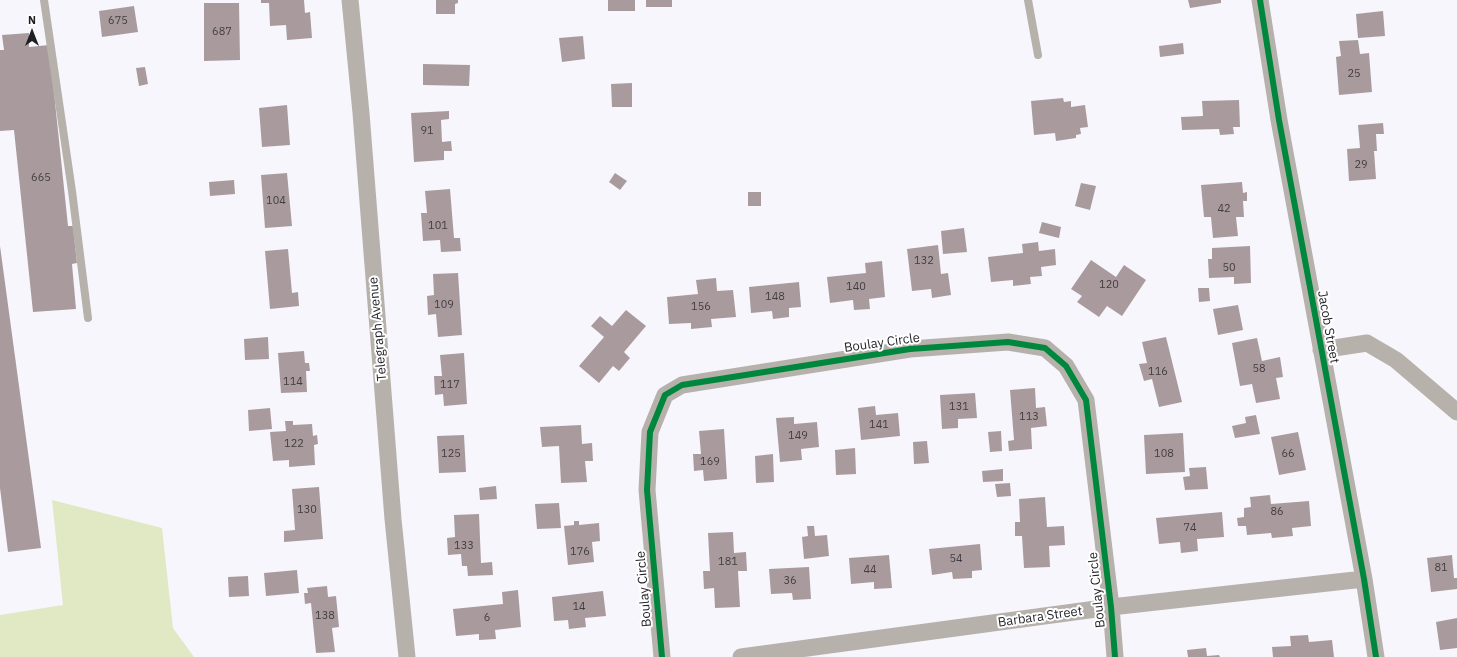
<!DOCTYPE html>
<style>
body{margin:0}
#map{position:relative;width:1457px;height:657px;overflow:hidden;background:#f7f6fc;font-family:"IBM Plex Sans",sans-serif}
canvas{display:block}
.north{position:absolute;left:12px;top:12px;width:40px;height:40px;-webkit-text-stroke:3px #fff;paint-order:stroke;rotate:0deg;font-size:11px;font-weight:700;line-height:16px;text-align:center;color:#1f1e24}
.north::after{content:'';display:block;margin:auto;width:14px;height:18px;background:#1f1e24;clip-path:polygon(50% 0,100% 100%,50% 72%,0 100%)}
</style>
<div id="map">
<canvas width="1457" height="657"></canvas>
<div class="north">N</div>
</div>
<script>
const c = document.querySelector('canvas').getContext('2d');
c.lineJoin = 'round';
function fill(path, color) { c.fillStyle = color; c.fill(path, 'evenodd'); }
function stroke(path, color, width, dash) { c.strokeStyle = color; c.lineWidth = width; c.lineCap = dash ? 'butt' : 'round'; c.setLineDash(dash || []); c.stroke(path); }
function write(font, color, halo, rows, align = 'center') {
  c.font = font + ' "IBM Plex Sans",sans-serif'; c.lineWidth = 4; c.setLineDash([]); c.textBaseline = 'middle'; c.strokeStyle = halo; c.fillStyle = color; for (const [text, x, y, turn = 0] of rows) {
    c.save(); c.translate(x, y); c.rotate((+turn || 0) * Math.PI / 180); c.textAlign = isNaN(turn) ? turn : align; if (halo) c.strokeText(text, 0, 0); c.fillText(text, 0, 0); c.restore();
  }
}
fill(new Path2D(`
 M52,500l110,28 11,100 21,29h-194v-42l63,-10z`), '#e1e9c4');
fill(new Path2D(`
 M261,0h43l1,13 5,-1 2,26 -25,2 -1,-15 -16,1 -1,-23h-8z
 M436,0h22v3l-3,1v10h-19z
 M608,0h27v11h-27z
 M646,0h26v7h-26z
 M1188,0h33v3l-31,5z
 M204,3h35l1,57 -36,1z
 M134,6l4,26 -36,5 -3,-26z
 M1383,11l2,25 -27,2 -2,-24z
 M29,33v14l20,-2 19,181h5l4,37 -5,1 4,45 -43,3 -19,-182 -14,1v-81h4l-2,-15z
 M583,36l2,23 -23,3 -3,-24z
 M1358,40l2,14 9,-1 3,39 -33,3 -3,-38 5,-1 -2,-15z
 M1183,43l1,11 -24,3 -1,-11z
 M423,64l47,1 -1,21 -46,-1z
 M145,67l3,17 -9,2 -3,-18z
 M632,83v24h-20l-1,-23z
 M1063,98l1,4 7,-1v6l14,-2 3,22 -8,1 1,6 -5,1v3l-20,3 -1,-8 -21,2 -3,-34z
 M1239,100l1,27h-7l1,7 -14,1 -1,-6 -37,1 -1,-13 22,-1 -1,-15z
 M287,105l3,40 -28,2 -3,-39z
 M449,111v8l-8,1 1,22 9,-1 1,10h-8v9l-30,2 -3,-49z
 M1383,123l1,11h-8l1,17h-3l2,28 -27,2 -2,-32 13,-1 -2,-23z
 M287,173l5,53 -27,2 -4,-53z
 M615,173l12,8 -7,9 -11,-8z
 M234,180l1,14 -25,2 -1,-14z
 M1242,182l1,11 4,-1v9h-4l1,16h-8l2,19 -25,2 -2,-21h-7l-3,-32z
 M1081,183l15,3 -6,24 -15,-4z
 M450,189l4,49h6l1,13 -20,1 -1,-12 -17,1 -2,-28h6l-2,-22z
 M748,192h13v14h-13z
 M1042,222l19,5 -2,11 -20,-5z
 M964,228l3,24 -24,2 -2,-23z
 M1038,242l1,9 16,-2 1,16 -15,2 1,9 -12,1 1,7 -18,2v-6l-22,2 -3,-25 35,-4 -1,-9z
 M938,245l3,29 7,-1 3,22 -19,3 -1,-9 -19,2 -5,-42z
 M0,246l41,302 -33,4 -8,-64z
 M1250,246l1,37 -17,1v-7l-25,1 -1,-19h4v-11z
 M288,249l4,44 6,-1 1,14 -29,3 -5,-58z
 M1091,260l25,17 8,-12 22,15 -24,36 -15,-10 -8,11 -22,-15 5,-6 -11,-7z
 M882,261l3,36 -16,2 1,10 -16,1 -1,-10 -23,3 -3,-26 39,-4 -1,-10z
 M458,273l4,62 -24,2 -2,-23 -8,1 -1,-19 7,-1 -1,-21z
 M716,278l1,13 16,-1 3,27 -25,2 1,8 -21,2v-6l-22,1 -2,-27 31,-3 -2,-14z
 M799,282l2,25 -12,1v9l-16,2 -1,-8 -21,2 -2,-26z
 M1198,288h11l1,13 -11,1z
 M1238,305l5,25 -25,5 -5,-26z
 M626,310l20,16 -22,26 6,6 -11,13 -6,-5 -14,17 -20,-17 25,-29 -13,-11 9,-10 12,10z
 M268,337l1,22 -24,1 -1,-21z
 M1166,337l16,65 -23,5 -7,-28 -8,2 -5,-17 8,-1 -5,-21z
 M1257,338l5,23 18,-4 3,20 -7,1 4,21 -24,4 -4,-19 -12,2 -8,-43z
 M304,351l1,12h4l1,8h-4l1,21 -26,1 -3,-40z
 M464,353l3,51 -23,2 -1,-12 -8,1 -1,-19h8l-2,-21z
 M1035,388l1,20 9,-1 2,19 -16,2 1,21 -23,2 -1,-10 6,-1 -4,-50z
 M975,393l2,25 -19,1v9l-16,1 -2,-34z
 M875,406l1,9 22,-2 2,23 -39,4 -3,-32z
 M270,408l2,21 -23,2 -1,-21z
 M1256,415l4,19 -25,4 -3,-12 14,-3 -1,-6z
 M794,417v7l23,-2 2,25 -18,2 1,11 -22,2 -4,-44z
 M285,421h8v4l19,-1 1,12 4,-1 1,9 -4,1 1,20 -26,2v-7l-16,1 -3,-29 16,-1z
 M581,425l1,19 10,-1 1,18h-8l2,21 -26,1 -2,-37 -17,1 -2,-20z
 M724,429l3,50 -23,2 -1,-11 -9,1 -1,-17h8l-2,-23z
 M1001,431l1,20 -12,1 -2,-20z
 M1298,432l8,38 -27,5 -8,-38z
 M1183,433l2,39 -39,2 -2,-39z
 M464,435l2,37 -27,1 -2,-37z
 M927,441l2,22 -15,1 -1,-22z
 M855,448l1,26 -20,1 -1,-25z
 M773,454l1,28 -18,1 -1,-27z
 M1206,467l2,22 -23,1 -2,-13 7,-1 -1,-8z
 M1003,469v12l-20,1 -1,-11z
 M1010,483l1,13 -14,1 -2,-13z
 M496,486l1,13 -17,1 -1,-12z
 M319,487l4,52 -39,3v-11l11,-1 -3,-41z
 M1270,495l1,9 38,-3 2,25 -19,2 1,8 -21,2 -1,-5 -24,2 -1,-9h-8l-1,-8 7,-1v-9l7,-1 -1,-10z
 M1045,497l2,30 17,-1 1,19 -16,1 1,21 -26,1 -2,-32h-7v-14h5l-1,-23z
 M559,503l2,25 -24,1 -2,-25z
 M1222,512l2,25 -27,2 1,12 -17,2 -1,-11 -21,2 -3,-26z
 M479,514l2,49 11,-1 1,13 -25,1 -1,-10h-5l-1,-12 -13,1 -1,-17 8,-1 -1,-22z
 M574,521h5v4l20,-2 1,18 -8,1 2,20 -26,3 -4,-39 10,-1z
 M807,526h7l1,10 12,-1 2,21 -25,3 -2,-22 6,-1z
 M733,532l1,21 12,-1 1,19h-9l2,36 -25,1 -1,-20 -10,1 -1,-18h7l-2,-38z
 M980,544l2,26 -10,1v7l-19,1 -1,-7 -20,3 -3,-26z
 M889,555l3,33 -18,1v-7l-23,2 -2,-26z
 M1452,555l2,23h3v11l-26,3 -4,-34z
 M809,567l2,32 -18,1 -1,-7 -21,1 -2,-25z
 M297,570l2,23 -33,3 -2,-23z
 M248,576l1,20 -20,1 -1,-20z
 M327,586l1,11 8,-1 3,31 -7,1 3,24 -19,1 -5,-50 -6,1 -1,-11h4l-1,-5z
 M518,590l3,37 -26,3 1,9 -17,1v-6l-23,2 -3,-27 50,-5 -1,-12z
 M603,591l3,25 -21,2 1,9 -17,2 -1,-9 -14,1 -2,-24z
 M1457,618v30l-17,2 -4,-28z
 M1308,635l1,7 23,-2 2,17h-61l-1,-10 19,-1 -1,-10z
 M1206,648l1,8 12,-1 1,2h-32l-1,-7z`), '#a99b9d');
stroke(new Path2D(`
 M44,0l28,191 16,127
 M1028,0l10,55`), '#b7b1ac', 8);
stroke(new Path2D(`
 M350,0l11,113 32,406 14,138
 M1260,0l19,120 85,459 12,78
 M1321,350l46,-7 29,17 61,52
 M662,657l-15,-167 3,-58 15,-37 17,-10 228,-36 98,-7 37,6 21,18 20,34 25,207 4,50
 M741,657l370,-50 253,-28`), '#b7b1ac', 17);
stroke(new Path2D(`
 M1260,0l19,120 85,459 12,78
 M662,657l-15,-167 3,-58 15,-37 17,-10 228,-36 98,-7 37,6 21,18 20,34 25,207 4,50`), '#00873e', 6);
write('11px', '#423d42', null, [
 ["675",118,21],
 ["687",222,32],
 ["25",1354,74],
 ["91",427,131],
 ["29",1361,165],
 ["665",41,178],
 ["104",276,201],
 ["42",1224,209],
 ["101",438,226],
 ["132",924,261],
 ["50",1229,268],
 ["120",1109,285],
 ["140",856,287],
 ["148",775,297],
 ["109",444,305],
 ["156",701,307],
 ["58",1259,369],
 ["116",1158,372],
 ["114",293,382],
 ["117",450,385],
 ["131",959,407],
 ["113",1029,417],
 ["141",879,425],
 ["149",798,436],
 ["122",294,444],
 ["125",451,454],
 ["108",1164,454],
 ["66",1288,454],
 ["169",710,462],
 ["130",307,510],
 ["86",1277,512],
 ["74",1190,528],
 ["133",464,546],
 ["176",580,552],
 ["54",956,559],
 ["181",728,562],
 ["81",1441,568],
 ["44",870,570],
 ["36",790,581],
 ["14",579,607],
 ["138",325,616],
 ["6",487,618]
]);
write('13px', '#1f1e24', '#fff', [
 ["Jacob Street",1328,327,80],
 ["Telegraph Avenue",378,329,-95],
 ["Boulay Circle",882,343,-8],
 ["Boulay Circle",644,589,-95],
 ["Boulay Circle",1097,590,-96],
 ["Barbara Street",1040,617,-8]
]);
</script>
